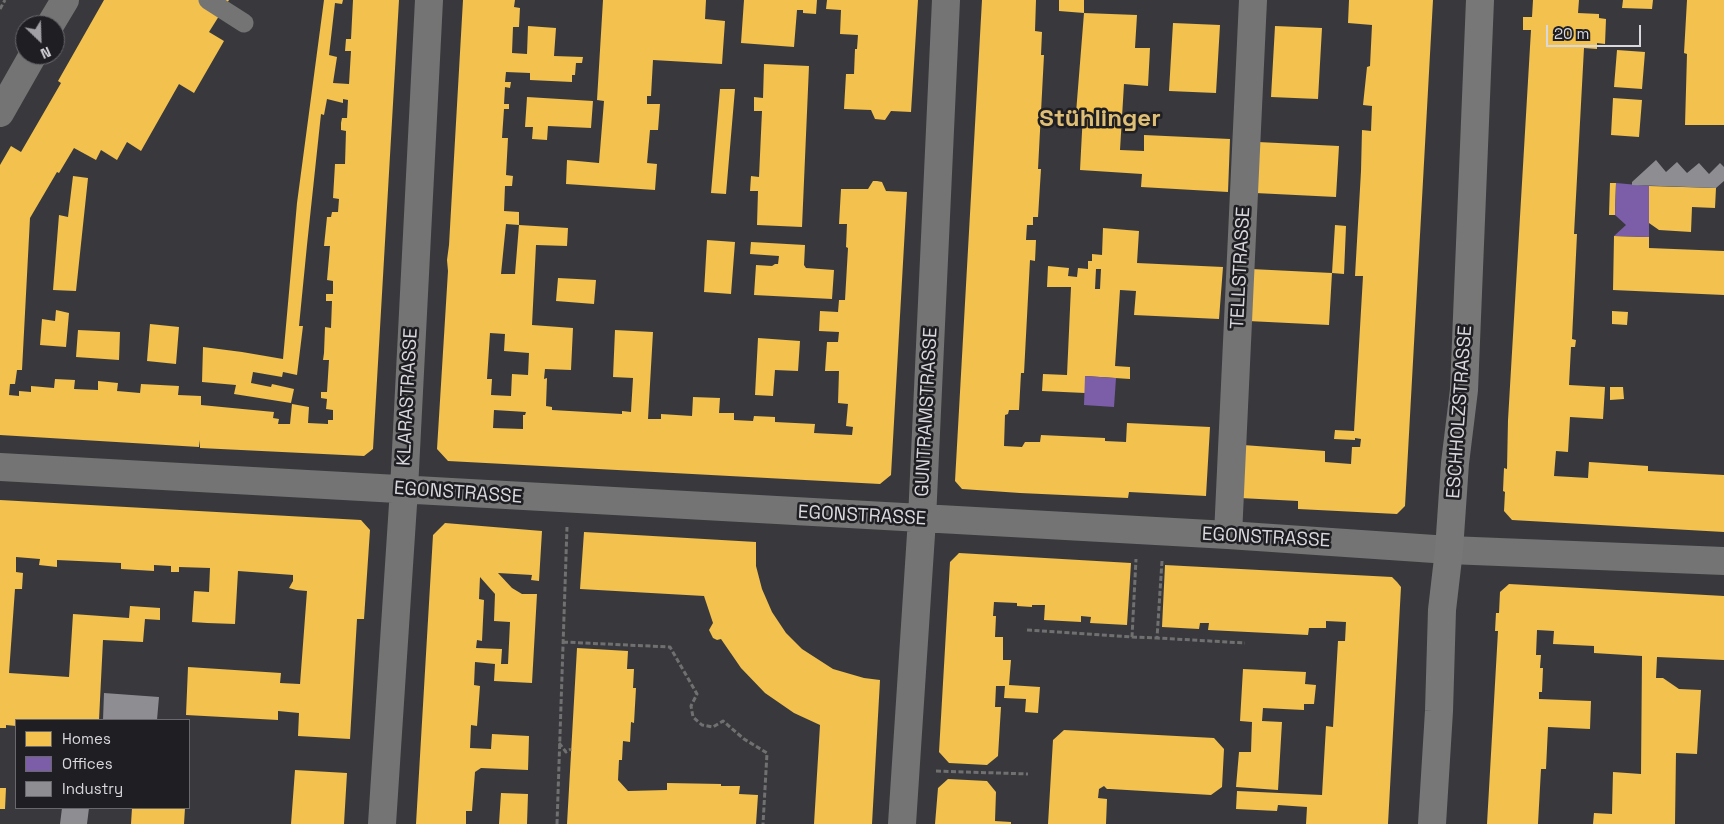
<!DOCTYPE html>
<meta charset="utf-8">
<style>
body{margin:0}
#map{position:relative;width:1724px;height:824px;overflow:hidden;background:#39393d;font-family:"Space Grotesk",sans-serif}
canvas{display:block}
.legend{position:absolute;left:15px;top:719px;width:175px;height:90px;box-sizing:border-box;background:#1f1e22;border:1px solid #69686d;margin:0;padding:6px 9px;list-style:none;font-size:15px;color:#d8d8dd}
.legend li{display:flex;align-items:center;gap:10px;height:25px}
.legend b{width:25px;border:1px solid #69686d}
.north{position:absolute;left:15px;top:15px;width:50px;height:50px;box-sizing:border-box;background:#1f1e22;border:1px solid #69686d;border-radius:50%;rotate:156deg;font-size:14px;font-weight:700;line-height:20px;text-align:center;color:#d8d8dd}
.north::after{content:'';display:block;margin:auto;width:18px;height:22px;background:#a0a0a5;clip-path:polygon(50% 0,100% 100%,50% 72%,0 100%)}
.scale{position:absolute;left:1546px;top:25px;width:95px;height:22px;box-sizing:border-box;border:2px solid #d8d8dd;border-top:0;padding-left:6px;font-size:15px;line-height:18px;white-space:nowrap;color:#d8d8dd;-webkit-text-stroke:4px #1f1e22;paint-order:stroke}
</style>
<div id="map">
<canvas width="1724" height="824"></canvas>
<ul class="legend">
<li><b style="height:14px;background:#f2c14e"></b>Homes</li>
<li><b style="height:14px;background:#7b5ea7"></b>Offices</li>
<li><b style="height:14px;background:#8d8d92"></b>Industry</li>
</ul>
<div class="north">N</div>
<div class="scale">20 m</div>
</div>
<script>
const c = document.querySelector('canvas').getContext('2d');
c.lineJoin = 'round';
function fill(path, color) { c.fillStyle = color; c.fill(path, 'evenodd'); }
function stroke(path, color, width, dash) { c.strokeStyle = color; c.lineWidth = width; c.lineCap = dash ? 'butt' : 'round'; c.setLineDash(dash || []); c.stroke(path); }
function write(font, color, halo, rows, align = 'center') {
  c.font = font + ' "Space Grotesk",sans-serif'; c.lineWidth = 5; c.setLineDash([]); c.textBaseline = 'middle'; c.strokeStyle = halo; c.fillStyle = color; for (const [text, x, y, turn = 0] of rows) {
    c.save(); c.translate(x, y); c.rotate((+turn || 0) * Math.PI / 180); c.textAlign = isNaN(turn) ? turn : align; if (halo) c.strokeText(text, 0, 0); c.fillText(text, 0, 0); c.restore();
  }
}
fill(new Path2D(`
 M104,0h125l-20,32 15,9 -30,52 -15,-9 -38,67 -14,-9 -10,18 -16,-10 -5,10 -22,-12 -15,25 -2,-1 -27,46 -8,152h-5l-2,14h-5l-1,11 10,1v-5l12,1v-6l23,2 1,-9 20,1 -1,9 24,1v-9l20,2 -1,8 23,2 1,-9 38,2 -1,9 23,1v9l73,7 -1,6 6,1 -1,5h12l2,-20 17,3 -1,16 20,1v-4h5v-10l-7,-1 1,-10 -6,-1v-6h6l2,-32h-6l1,-7 1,-26 6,1 1,-27h-6v-7h7v-13l-6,-1 3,-34h-6l3,-29h4l1,-5h6l1,-13 -6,-1 2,-34h10l1,-33 -5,-1v-7l1,-5h5l1,-18 -5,-1v4l-16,-4 -3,16 -3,-1 -14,131 -8,81h4l-6,49 -14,-3 -1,5 -29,-5 -2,11 20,4 1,-3 22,5 -3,14 -57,-9 2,-9 -34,-3 1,-35 39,5 41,7 14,-156 27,-203h19l-1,4 -7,-1 -6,52 8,2 -4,26 16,1 2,-33h-6l1,-12h5l2,-39h46l-26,449 -9,7 -164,-8v-8l-1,7 -199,-12v-270l11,-19 10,6 40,-69 -3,-2z
 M463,0h52l-1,7 6,1 -1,19h-6l-1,26 15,1 1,-28 28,2 -2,28 29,1 -1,6h-6l-1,12h-3v7l-42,-2v-7l-24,-1 -1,10h6l-1,6 -5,-1 -1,17h5v5h-5l-2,29h6l-2,37 7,1 -1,10h-7l-1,25 15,1v13l49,3 -1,18 -31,-1 -4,80 41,3 -2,42 -26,-1 -1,10 3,-1 -1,28 6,1v3l70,4v-3l9,1 2,-34 -20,-1 2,-47 38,2 -5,87h13v-5l31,2 1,-19 27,1 -1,15h15v7l19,1 1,-5 21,1v5l40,2 -1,9 38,2 1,-8 -7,-1 2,-22 -10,-1 1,-32h-14l2,-29h11l1,-10 -20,-1 1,-20 18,1 1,-12h6l3,-52 -2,-1 1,-23h-8l2,-35h27l5,-8h4l5,1 4,9 21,1 -16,283 -11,9 -432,-23 -11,-12 11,-178 -1,-11 2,-15zM506,224l13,1 -4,49h-14zM490,333l15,1 -1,17 25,2 -1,22 -16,-1 -1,22 -20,-1 1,-16h-5zM494,410l32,2 -1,3h-2v14l-30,-1z
 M603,0h103l-1,19 20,2 -3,43 -69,-4 -2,36h-4v8h13l-2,26h-8l-3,33 10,1 -2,26 -89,-6 1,-24 32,3 5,-62 -7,-1z
 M744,0h73l-1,14 -13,-1v-3h-6l-3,37 -53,-4z
 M827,0h91l-7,112 -20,-1 -6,9 -10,-1 -4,-9 -27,-1 2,-35h8l1,-25h2l1,-14 -18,-1 1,-24 -15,-1z
 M982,0h54l-1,31 7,1 -1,23h3l-6,114h3l-3,48h-5v8h-6l-1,15h10l-1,21 -5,-1 -6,113h-3l-2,37h-10l-1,4 -3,1 -1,31 18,1 3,-5h15l1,-7 64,3v3l21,1 1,-19 83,4 -4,69 -77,-4 -1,6 -108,-5 -58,-4 -7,-8z
 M1059,0h25v13l-25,-2z
 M1349,0h84l-28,506 -8,8 -99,-5v-8l-58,-3 3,-53 82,6v11l26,2 1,-17h8l1,-8 -6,-1v2l-21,-1 1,-9 19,1 9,-155h-8l6,-105 1,-41 9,1 1,-25 -9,-1 4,-38 3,-1 2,-41 -24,-2z
 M1533,0h46l-1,13 21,1v4l7,1 -1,25 -8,-1v6l-13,-1 -10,186h3l-5,105 4,1 -1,7h-4l-2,38 36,2 -2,32 -33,-2 -2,35 -12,-1 -2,25 34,2 1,-16 59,4v5l76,4v57l-212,-12 -8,-9 1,-19 -2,-1 1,-23 3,1 1,-49 23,-390h-8v-13h9z
 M1623,0h30l-1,9 -30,-1z
 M1687,0h37v125h-39l2,-71 -3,-1z
 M1084,13l53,2 -2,33h15l-2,38 -24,-2 -4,66 24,1v-16l86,4 -2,53 -87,-5 1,-13 -62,-4 3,-57h-7z
 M1173,23l47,2 -4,68 -47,-2z
 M1275,26l47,2 -4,71 -47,-2z
 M1617,50l28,2 -3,37 -28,-2z
 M764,64l45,2 -7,161 -45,-2 1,-34h-8l1,-15 8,1 3,-66h-8v-14l9,1z
 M720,89h15l-9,105 -15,-1z
 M527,97l66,4 -2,27 -43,-2 -1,14 -15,-1 1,-12h-8z
 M1613,98l29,2 -3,37 -28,-2z
 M1258,142l81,4 -3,51 -81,-4z
 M73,176l15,2 -12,113 -23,-1 6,-75 9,2z
 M1610,183h6l-1,32h-6z
 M1649,186l67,2 -1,20 -23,-1 -1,25 -32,-2 -10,-7z
 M1335,225l11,1 -2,48 -12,-1 -3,52 -81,-4 3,-52 81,4z
 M1103,228l36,3 -2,32 86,4 -4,52 -85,-4 2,-24 -16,-1 -5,76 15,1v12l-45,-3v17l-43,-2 1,-17 24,1 4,-88h-24l1,-21 21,2 -1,8 9,1 1,-9 10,1v-8h4v-7l10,1zM1096,269h5l-1,20h-5z
 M1614,236l35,1v11l75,3v44l-111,-5z
 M707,240l28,2 -4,52 -27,-2z
 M751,242l54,3 -1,20 2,3 28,2 -2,29 -78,-4 2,-30 16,1 3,-2h3l1,-8 -29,-2z
 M558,278l38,2 -2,24 -38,-3z
 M56,310l13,3 -3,34 -26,-2 2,-26 13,2z
 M1612,311l16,1 -1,13 -15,-1z
 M150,324l29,3 -3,37 -29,-3z
 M78,330l42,2 -1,28 -43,-3z
 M758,338l42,3 -2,30 -23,-1 -2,26 -18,-1z
 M1610,387h13l1,12 -14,1z
 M0,500l361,20 9,10 -6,89h-7l-7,120 -52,-3 1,-23 -21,-2v9l-92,-5 2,-48 93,6 -1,10 20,1 7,-93 -11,-1 -7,-2 4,-7v-6l-55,-4 -3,53 -28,-1 -15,-1 2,-31 15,1 1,-24 -31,-1v5h-8v-6l-17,-1v6l-33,-2v-6l-64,-3v7l-18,-2 1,-6 -24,-2v15l7,1 -1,16h-7l-6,84 60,4 4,-63 56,4 1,-12 30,2v12l-15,-1 -2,23 -40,-2 -4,80h-83v6l-10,-1v3h-6z
 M445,523l97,8 -3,50 -8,-1 1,-5 -34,-2 14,15 10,6h15l-5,89 -38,-2 1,-17 -20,-2 -1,23 6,1 -3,40 -6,-1 -1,23 21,1 1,-15 37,2 -1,34 -47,-2 -6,4 -3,39h-6v13h-50l17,-289zM480,577l15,17 -1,27 16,1 -2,42h-7l1,-15 -26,-1 1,-8 5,1 1,-21 1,-20 -5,-1z
 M584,532l172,10v24l6,23 10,23 14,21 16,16 31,20 31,9 16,2 -8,144h-58l6,-99 -26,-12 -29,-20 -24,-25 -20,-29 -4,1 -4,-2 -4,-8 4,-7 -9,-27 -124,-7z
 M959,553l172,10 -4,62 -37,-2 1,-6 -10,-1v6l-37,-2 1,-15h-13v2l-15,-1v-3l-23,-1 -1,14h3l-1,21h8v23h8l-2,25 31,2 -2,26 -13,-1 1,-13 -22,-1 1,-12h-9l-1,21h6l-3,49 -11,9 -38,-2 -10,-11 11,-190z
 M1165,565l227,12 5,5 4,5 -13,237h-82l1,-17 -29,-2 -1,6 -41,-2 1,-18 85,4 4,-69 7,1 5,-86h7l1,-19 -20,-1v7h-17l-1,7 -100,-5 1,-7h-9l-1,6 -37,-2z
 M1509,584l215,12v64l-67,-3 -1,21h7l16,11 22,1 -4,64 -21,-1 -1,71h-82l1,-11 18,1 1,-42 28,2 1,-118 -48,-3v-7l-41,-2 1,-13 -17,-1 -1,25h5l-1,13h3l-1,24h-3v7l52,2 -1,28 -42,-2 -2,42h-5l-3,55h-51l11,-193h-3l1,-18h3l1,-21z
 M577,648l51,3 -1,18h7l-1,19h3l-2,35 -3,-1 -1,20 -7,-1 -1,19h-3l-1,20 10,11 39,-1v-7l54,1v2h19l-1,8 19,1 -2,29h-189z
 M1243,669l63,3 -1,12 11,1 -2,19h-10v6l-41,-2 -1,13 20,1 -4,68 -42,-3 3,-35h12l1,-30 -12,-1z
 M1064,730l150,8 10,11 -2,38 -11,8 -101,-6h-3l-3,-3 -5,3 -1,9 9,1 -1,25h-58l5,-84z
 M295,770l52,3 -3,51h-53z
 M948,779l39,2 9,11 -1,29 16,1v2h-76l3,-36z
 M0,788h6l-1,21h-5z
 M501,793l27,1 -1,30h-28z
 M132,808h53l-1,16h-53z`), '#f2c14e');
fill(new Path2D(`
 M1616,183l33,3v51l-35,-1 12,-11 -11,-10z
 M1085,376l31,2 -2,29 -30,-2z`), '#7b5ea7');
fill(new Path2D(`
 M1656,160l10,12 11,-10 10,11 12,-10 10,11 11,-11 4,4v14l-8,7 -84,-3v-3z
 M104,693l55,4 -2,23h-54z
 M62,808h27l-2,16h-27z`), '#8d8d92');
stroke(new Path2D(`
 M0,9l5,-9
 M1162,561l-5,77 88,5
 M1027,630l105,7 4,-78
 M1132,637l25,1
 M563,642l107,5 27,47 -6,12 2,11 9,8 11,2 10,-6 21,18 23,14 -4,71
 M559,743l7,9 5,-3
 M936,771l92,3
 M557,824l10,-297`), '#707071', 3, [5, 2.5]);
stroke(new Path2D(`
 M208,0l36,23`), '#757474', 19);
stroke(new Path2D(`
 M50,25l15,-25
 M0,113l33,-58
 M0,467l1228,68 221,15 275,11
 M1228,535l25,-535
 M382,824l22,-335 25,-489
 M902,824l20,-305 24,-519`), '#757474', 28);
stroke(new Path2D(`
 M1432,824l7,-113 3,-101 7,-60 6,-87 9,-73 16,-390`), '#787777', 28);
write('19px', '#d8d8dd', '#1f1e22', [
 ["TELLSTRASSE",1241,268,-87],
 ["KLARASTRASSE",408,397,-87],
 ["GUNTRAMSTRASSE",927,412,-87],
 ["ESCHHOLZSTRASSE",1460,412,-86],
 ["EGONSTRASSE",458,493,4],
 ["EGONSTRASSE",862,516,3],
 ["EGONSTRASSE",1266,538,3]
]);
write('bold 24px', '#debf75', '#1f1e22', [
 ["Stühlinger",1100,119]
]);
</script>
